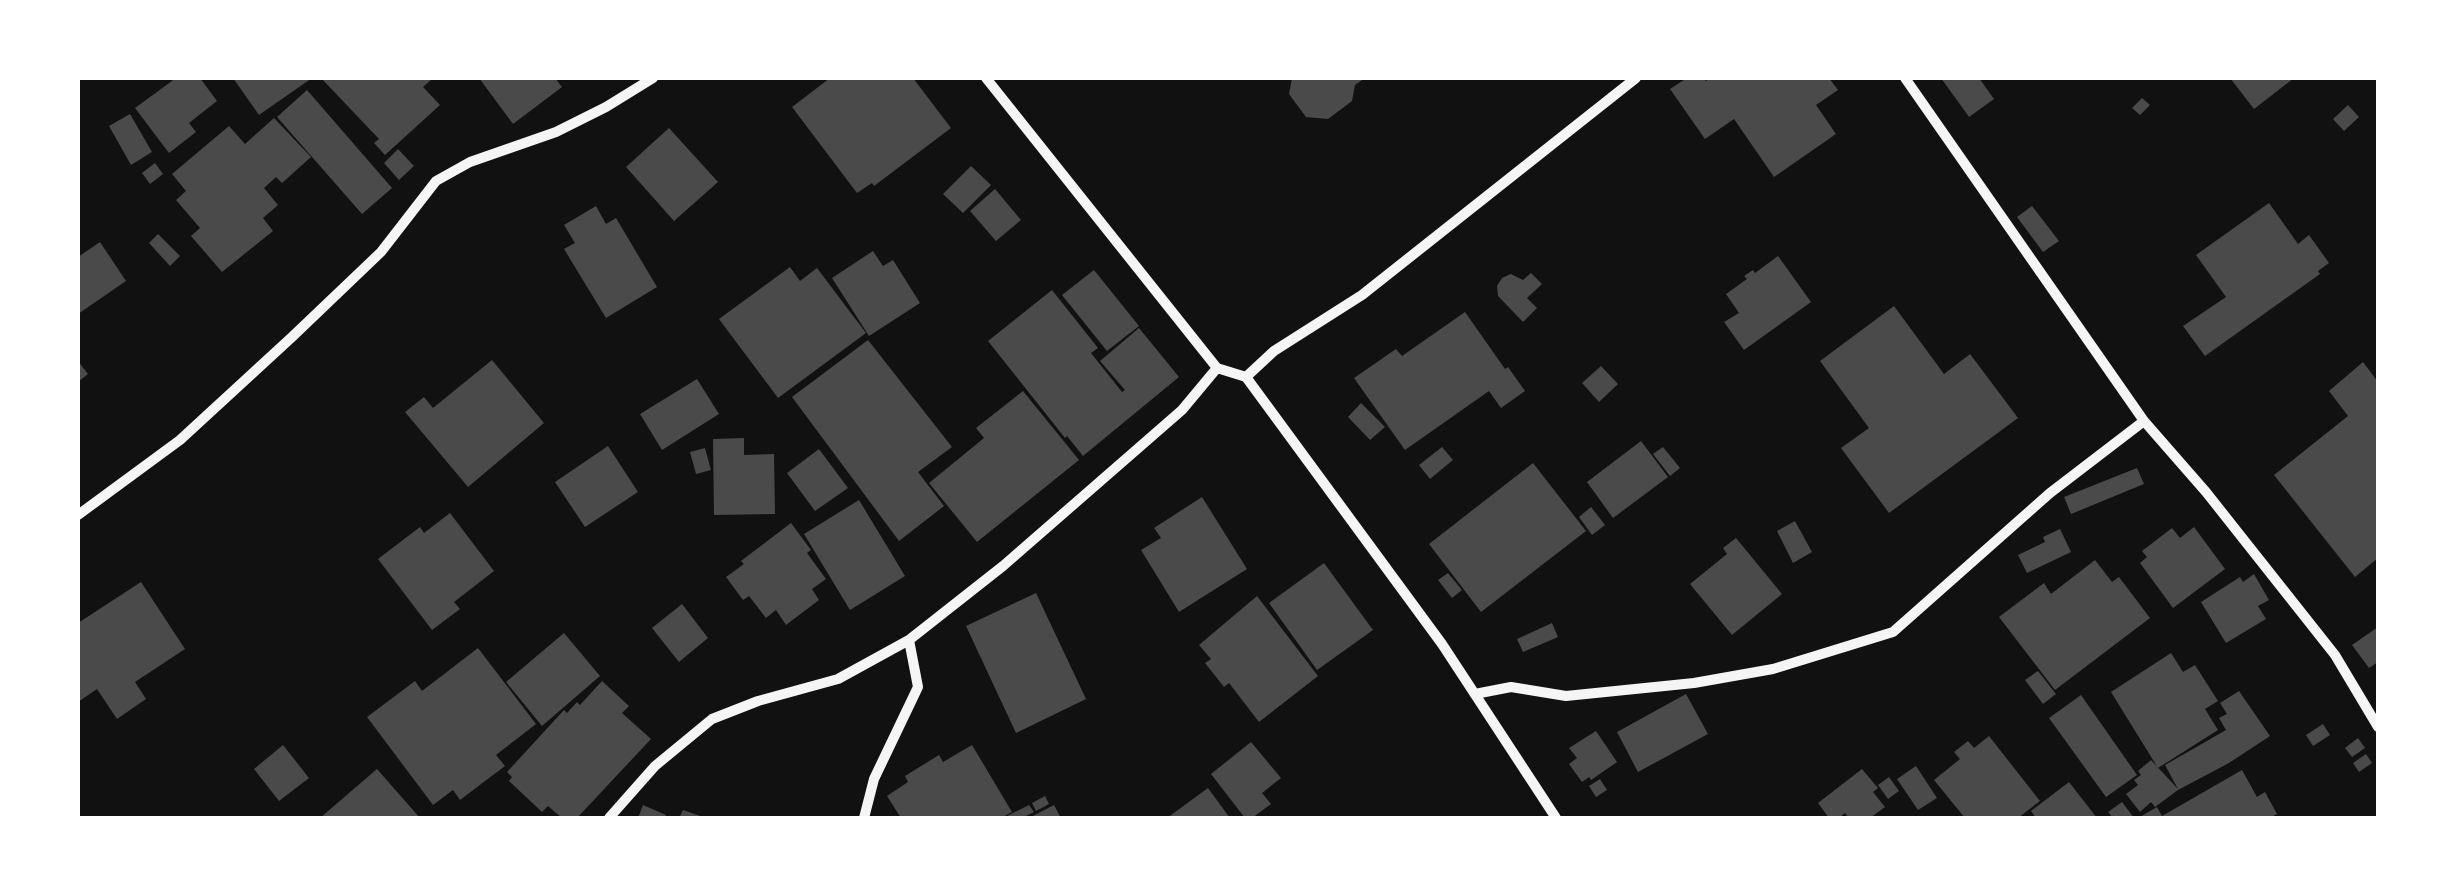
<!DOCTYPE html>
<style>
body{margin:0}
#map{position:relative;width:2456px;height:896px;overflow:hidden;background:#111;font-family:"Titillium Web",sans-serif}
canvas{display:block}
.frame{position:absolute;inset:0;border:80px solid #fff;pointer-events:none}
</style>
<div id="map">
<canvas width="2456" height="896"></canvas>
<div class="frame"></div>
</div>
<script>
const c = document.querySelector('canvas').getContext('2d');
c.lineJoin = 'round';
function fill(path, color) { c.fillStyle = color; c.fill(path, 'evenodd'); }
function stroke(path, color, width, dash) { c.strokeStyle = color; c.lineWidth = width; c.lineCap = dash ? 'butt' : 'round'; c.setLineDash(dash || []); c.stroke(path); }
fill(new Path2D(`
 M176,78h24l17,23 -28,22 7,9 -27,21 -34,-45z
 M233,78h79l-53,37z
 M321,78h112l-10,9 17,18 -55,50 -11,-12 5,-4z
 M479,78h76l7,9 -49,37z
 M830,78h83l38,50 -77,58 -2,-3 -15,10 -65,-86z
 M1292,78h73l-10,7 -3,16 -24,18 -22,-2 -17,-23z
 M1687,78h16l3,3 5,-3h118l9,12 -22,15 20,29 -62,43 -40,-58 -29,20 -35,-50z
 M1941,78h38l15,21 -25,18z
 M2230,78h64l-40,31z
 M307,90l85,98 -30,26 -85,-97z
 M2142,98l8,7 -10,10 -8,-7z
 M2348,105l11,12 -15,14 -11,-12z
 M130,114l22,38 -21,13 -22,-39z
 M274,118l37,39 -29,26 -6,-6 -12,11 14,17 -15,13 10,13 -51,41 -31,-36 9,-8 -24,-28 10,-9 -14,-17 57,-48 16,18z
 M669,128l49,54 -44,39 -48,-54z
 M398,149l16,17 -15,14 -15,-17z
 M155,163l8,11 -13,10 -8,-11z
 M971,166l20,19 -28,28 -20,-19z
 M995,189l26,31 -25,21 -26,-30z
 M2269,203l29,41 11,-9 20,28 -11,8 2,3 -115,82 -22,-30 43,-29 -30,-42z
 M596,206l10,18 10,-6 41,69 -51,31 -42,-69 11,-6 -11,-18z
 M2032,206l27,35 -16,11 -26,-35z
 M158,234l22,22 -10,10 -21,-23z
 M100,242l26,39 -48,33v-57z
 M873,251l10,15 10,-6 27,43 -51,33 -37,-58z
 M1778,256l33,46 -67,48 -20,-28 15,-9 -13,-19 21,-15 -3,-3 9,-6 2,3z
 M790,267l10,14 17,-13 49,65 -88,65 -59,-79z
 M1094,270l45,56 -32,25 -45,-56z
 M1531,273l11,11 -15,14 10,10 -14,14 -25,-26 -1,-10 5,-8 9,-4 12,6z
 M1052,290l46,58 -7,5 31,39 3,-2 -25,-29 39,-33 40,49 -96,79 -16,-20 -2,2 -77,-97z
 M1894,306l50,68 26,-20 48,64 -129,95 -48,-65 28,-20 -49,-67z
 M1465,312l40,57 3,-2 17,24 -24,17 -12,-17 -84,59 -51,-72 42,-29 6,7z
 M868,340l84,107 -34,25 26,34 -45,35 -107,-144z
 M492,360l52,63 -76,64 -63,-75 19,-15 9,11z
 M78,361l10,13 -10,8z
 M2363,362l15,20v176l-23,19 -81,-102 74,-59 -19,-25z
 M1601,366l17,18 -19,18 -17,-19z
 M697,379l22,35 -57,36 -22,-36z
 M1023,391l56,69 -102,82 -48,-59 55,-45 -8,-10z
 M1361,403l24,24 -15,13 -22,-23z
 M744,438v17l30,-1 1,60 -61,1 -1,-76z
 M1641,441l27,36 -55,41 -26,-36z
 M608,446l30,46 -53,35 -30,-45z
 M1442,447l11,13 -23,19 -11,-14z
 M1663,447l17,21 -10,8 -17,-22z
 M705,448l6,22 -15,4 -6,-22z
 M819,449l29,39 -33,23 -28,-38z
 M1533,463l53,68 -105,81 -52,-68z
 M2137,468l7,16 -73,30 -7,-17z
 M1202,497l45,72 -68,43 -38,-62 20,-12 -7,-10z
 M859,500l46,76 -55,34 -46,-76z
 M1591,507l14,18 -13,10 -13,-18z
 M450,513l44,58 -40,31 6,7 -28,21 -54,-71 42,-32 4,6z
 M1795,521l17,31 -19,11 -16,-32z
 M791,523l20,27 -4,3 19,26 -14,10 7,11 -33,25 -10,-15 -10,8 -17,-22 -6,4 -17,-23 18,-13 -3,-3z
 M2194,527l31,42 -52,39 -33,-45 7,-6 -5,-6 30,-23 8,10z
 M2060,529l11,23 -44,21 -9,-18 27,-13 -2,-5z
 M1736,538l46,56 -50,41 -42,-51 37,-30 -4,-6z
 M2095,560l17,22 7,-5 31,41 -95,72 -56,-73 45,-34 7,11z
 M1324,563l49,67 -56,40 -48,-67z
 M1448,573l14,17 -10,8 -14,-18z
 M2254,574l15,26 -11,6 8,13 -40,24 -25,-41 39,-25 3,5z
 M141,582l44,67 -50,33 11,17 -29,20 -20,-30 -19,13v-79z
 M1036,593l50,106 -70,34 -50,-107z
 M1257,596l61,80 -59,46 -30,-39 -5,4 -19,-24 6,-4 -12,-14z
 M682,604l26,34 -29,24 -27,-34z
 M1552,623l6,14 -35,15 -6,-13z
 M2378,627v35l-9,6 -17,-23z
 M564,633l36,43 -58,50 -36,-44z
 M478,648l58,76 -40,31 9,11 -45,34 -7,-10 -20,15 -66,-88 48,-36 7,10z
 M2171,653l12,19 12,-7 23,36 -13,8 13,21 -60,38 -47,-76z
 M2038,671l18,23 -13,10 -18,-24z
 M602,681l27,25 -7,7 29,26 -74,79h-15l-14,-12 -6,6 -33,-31 3,-4 -5,-5 57,-62 3,3 10,-11 3,3z
 M2239,691l31,45 -41,27 -51,27 -23,17 -4,-5 -11,10 -14,-18 12,-9 -4,-5 7,-5 -3,-4 13,-11 27,29 -13,-24 61,-35 -7,-12 8,-4 -7,-11z
 M1686,694l22,40 -70,38 -21,-40z
 M2081,695l56,80 -31,22 -57,-79z
 M2323,724l7,11 -17,11 -7,-11z
 M1596,731l21,31 -26,18 -2,-3 -7,5 -13,-18 8,-6 -8,-10z
 M1989,736l51,65 -22,17h-53l-31,-38 26,-21 -6,-7 14,-11 6,7z
 M2358,738l7,10 -13,9 -7,-9z
 M1251,742l30,36 -19,15 9,11 -19,14h-7l-34,-44z
 M283,745l26,33 -30,23 -25,-32z
 M972,745l40,67 -11,6h-100l-14,-22 21,-14 -3,-6 34,-21 4,7z
 M2366,754l6,9 -13,9 -6,-9z
 M1916,766l21,32 -19,12 -21,-31z
 M377,769l43,49h-100z
 M1862,769l16,19 -5,4 12,15 -15,11h-21l-4,-5 -6,5h-10l-11,-15z
 M2242,770l15,27 8,-5 12,22 -8,4h-131l19,-11 5,9z
 M1889,777l10,14 -11,8 -10,-14z
 M1600,779l7,11 -11,7 -7,-11z
 M2069,782l28,36h-61l-5,-7z
 M1208,788l22,30h-63z
 M1045,796l4,8 -13,7 -4,-8z
 M2122,802l12,16h-21l-5,-6z
 M643,805l23,10 -1,3h-27z
 M1029,805l5,7 -12,6h-19z
 M1054,805l7,13h-32z
 M683,810l23,8h-27z`), '#4a4a4a');
stroke(new Path2D(`
 M986,78l231,290 29,9 196,267 114,174
 M1905,78l239,343 62,71 129,163 43,72
 M1246,377l28,-26 88,-56 274,-217
 M78,515l102,-75 112,-103 89,-85 55,-71 34,-19 86,-30 50,-25 47,-29
 M1475,694l36,-7 55,9 128,-13 79,-14 120,-37 157,-139 94,-72
 M609,818l46,-52 57,-47 46,-18 80,-22 71,-39 94,-74 179,-156 35,-42
 M864,818l10,-39 44,-92 -9,-47`), '#f5f5f5', 10);
</script>
